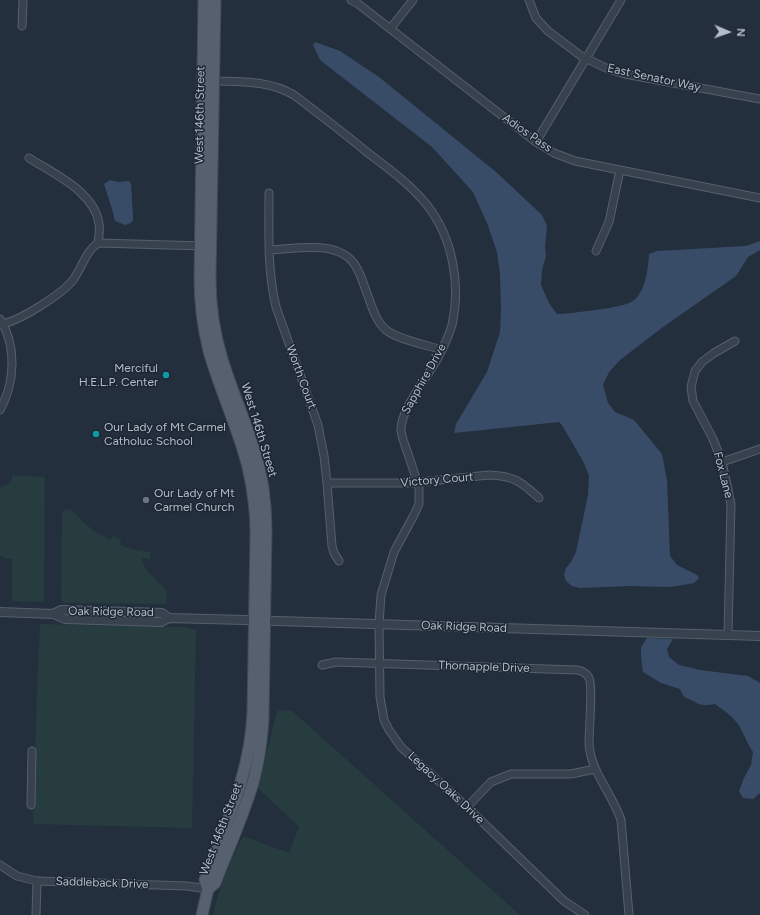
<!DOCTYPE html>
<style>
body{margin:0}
#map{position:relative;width:760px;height:915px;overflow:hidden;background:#242f3e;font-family:Figtree,sans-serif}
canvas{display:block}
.north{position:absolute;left:708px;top:12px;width:40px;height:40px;-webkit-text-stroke:3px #1d2633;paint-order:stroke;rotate:92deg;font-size:11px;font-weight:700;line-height:16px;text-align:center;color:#b4bcc9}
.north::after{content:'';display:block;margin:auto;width:14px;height:18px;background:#b4bcc9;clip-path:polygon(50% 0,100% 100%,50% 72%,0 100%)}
</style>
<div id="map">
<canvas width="760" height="915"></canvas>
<div class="north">N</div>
</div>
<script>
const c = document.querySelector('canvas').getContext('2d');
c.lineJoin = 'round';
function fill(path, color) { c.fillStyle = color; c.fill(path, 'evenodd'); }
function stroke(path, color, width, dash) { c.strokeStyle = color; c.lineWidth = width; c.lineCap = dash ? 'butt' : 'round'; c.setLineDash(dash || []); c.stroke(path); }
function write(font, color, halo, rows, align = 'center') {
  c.font = font + ' Figtree,sans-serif'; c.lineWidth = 3; c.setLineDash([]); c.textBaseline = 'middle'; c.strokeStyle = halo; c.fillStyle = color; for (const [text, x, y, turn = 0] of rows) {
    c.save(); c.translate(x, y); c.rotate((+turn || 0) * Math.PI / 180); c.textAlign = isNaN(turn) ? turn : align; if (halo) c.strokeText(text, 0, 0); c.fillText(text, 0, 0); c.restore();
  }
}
fill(new Path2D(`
 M12,475l33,2 -1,125 -32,-1v-42h-7l-5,-4v-67l11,-6z
 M65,509c12,1 14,11 23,17 7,6 15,10 22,14l3,-4 8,4 -1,5 16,5 14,2v7l-8,-1 3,10 22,23 -1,13 -102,-1 -3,-4 1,-86z
 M40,624l145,3 11,3 -4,198 -159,-4 4,-132z
 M291,710l229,205h-307c6,-28 18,-53 30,-79l46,17 10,-26 -41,-39 19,-77z`), '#263c3f');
fill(new Path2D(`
 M315,42l25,9 39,26 117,95 46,43 5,11 -2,21 1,9 -4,14 -1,15 8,18 8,11h6c15,-2 60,-6 70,-13 13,-9 15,-33 16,-47l8,-3 89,-5 14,-5v9l-12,7 -12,19 -73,51 -43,33 -11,12 -6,13 5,18 7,9 19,8 28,34 5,26 3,76 7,9 20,10 2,3 -5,5 -23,4 -41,-1 -50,2 -8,-2 -6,-5 -2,-6 2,-7 5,-6 5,-10 12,-57 1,-19 -5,-13 -22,-38 -3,-3 -105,11 2,-9 31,-52 13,-40 1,-22 -1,-36 -3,-22 -10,-29 -14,-31 -41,-45 -112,-87 -7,-15z
 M110,180l8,2 11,-1 2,3 2,32v4l-2,3 -6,2 -10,-4 -3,-12 -8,-25z
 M647,638l26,1 -6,10 2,8 10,8 21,5 48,6 12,7v110l-7,6 -10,-1 -4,-7 5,-13 7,-13 2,-13c-5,-7 -8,-15 -12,-23 -6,-11 -16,-18 -26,-25 -18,3 -15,-1 -31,-7l-4,-8 -19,-6 -18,-11 -2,-15v-10z`), '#394c67');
const minor = new Path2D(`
 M351,0l6,3 179,139 18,11 21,8 185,37
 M529,0l7,18 12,13 33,25 25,12 19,6 135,25
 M22,26l1,-26
 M390,29l23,-29
 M211,81c30,1 57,-1 83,14 25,19 50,38 74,58 21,16 42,31 59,52 26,33 34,80 25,120 -3,10 -7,19 -12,29 -10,21 -40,54 -39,77 1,6 3,12 5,17 5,14 9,27 13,40v16l-5,11 -20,37 -13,43 -2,29 1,73 4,23 5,10 12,17 66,60 97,94 21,14
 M536,142l85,-142
 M29,158c25,16 66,34 70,66 1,6 0,13 -1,19
 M269,193c0,38 -2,76 7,114l42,118 6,31 3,27 5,63 2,7 5,8
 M269,250c27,-1 69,-11 86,15 6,9 9,21 13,31 4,11 8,25 17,33 10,10 42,16 57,21
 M596,251l13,-29 11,-52
 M0,319c17,27 15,64 0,91
 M0,324c17,-1 62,-30 73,-44 9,-12 12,-28 25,-37l106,3
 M722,462l38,-13
 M327,483h83l79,-8c26,1 32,7 50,23
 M728,635l3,-131 -9,-42 -9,-23 -20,-38 -2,-14 4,-16 7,-9 12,-9 21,-12
 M322,665l14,-3 241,8c5,1 10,3 12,8 4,7 0,53 0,65 1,28 23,50 32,77l8,95
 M31,805l1,-54
 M467,807l24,-25 20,-8h60l24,-5
 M0,865l17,11 20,5 150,5 21,3
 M36,915l1,-34`);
const tertiary = new Path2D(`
 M0,612l53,2 12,5 96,3 8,-4 76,2 515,16
 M53,614l8,-4h4l97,3 7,5`);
const primary = new Path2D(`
 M208,889l7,-6c13,-34 29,-68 39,-104 5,-20 8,-40 9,-60l3,-189c0,-14 -1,-28 -3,-42 -7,-45 -28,-86 -41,-129 -8,-26 -12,-53 -12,-81l5,-278
 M202,915l6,-26 -3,-9c21,-56 46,-108 48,-169l3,-178c0,-22 -3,-44 -8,-66 -10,-40 -28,-77 -39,-116 -6,-24 -9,-48 -9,-72l4,-279`);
stroke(minor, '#565f6c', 9);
stroke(tertiary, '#565f6c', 10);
stroke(primary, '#414a57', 13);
stroke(minor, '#38414e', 7);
stroke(tertiary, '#38414e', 8);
stroke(primary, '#56606e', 11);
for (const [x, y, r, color] of [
 [166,375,4,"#0f9aa8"],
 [96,434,4,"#0f9aa8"],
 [146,500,4,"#6b7280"]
]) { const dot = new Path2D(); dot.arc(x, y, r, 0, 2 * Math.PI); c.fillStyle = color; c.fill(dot); stroke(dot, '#1d2633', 1.5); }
write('12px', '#b4bcc9', '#1d2633', [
 ["East Senator Way",654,78,12],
 ["West 146th Street",200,115,-89],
 ["Adios Pass",527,133,35],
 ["Worth Court",301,377,70],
 ["Sapphire Drive",424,379,-61],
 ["West 146th Street",259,430,73],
 ["Fox Lane",723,475,75],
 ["Victory Court",437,480,-5],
 ["Oak Ridge Road",111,612,1],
 ["Oak Ridge Road",464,627,2],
 ["Thornapple Drive",484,667,2],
 ["Legacy Oaks Drive",446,788,43],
 ["West 146th Street",221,829,-69],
 ["Saddleback Drive",102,883,2]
]);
write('12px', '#b4bcc9', '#1d2633', [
 ["Merciful",158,368,"right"],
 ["H.E.L.P. Center",158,382,"right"],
 ["Our Lady of Mt Carmel",104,427],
 ["Catholuc School",104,441],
 ["Our Lady of Mt",154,493],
 ["Carmel Church",154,507]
], 'left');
</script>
